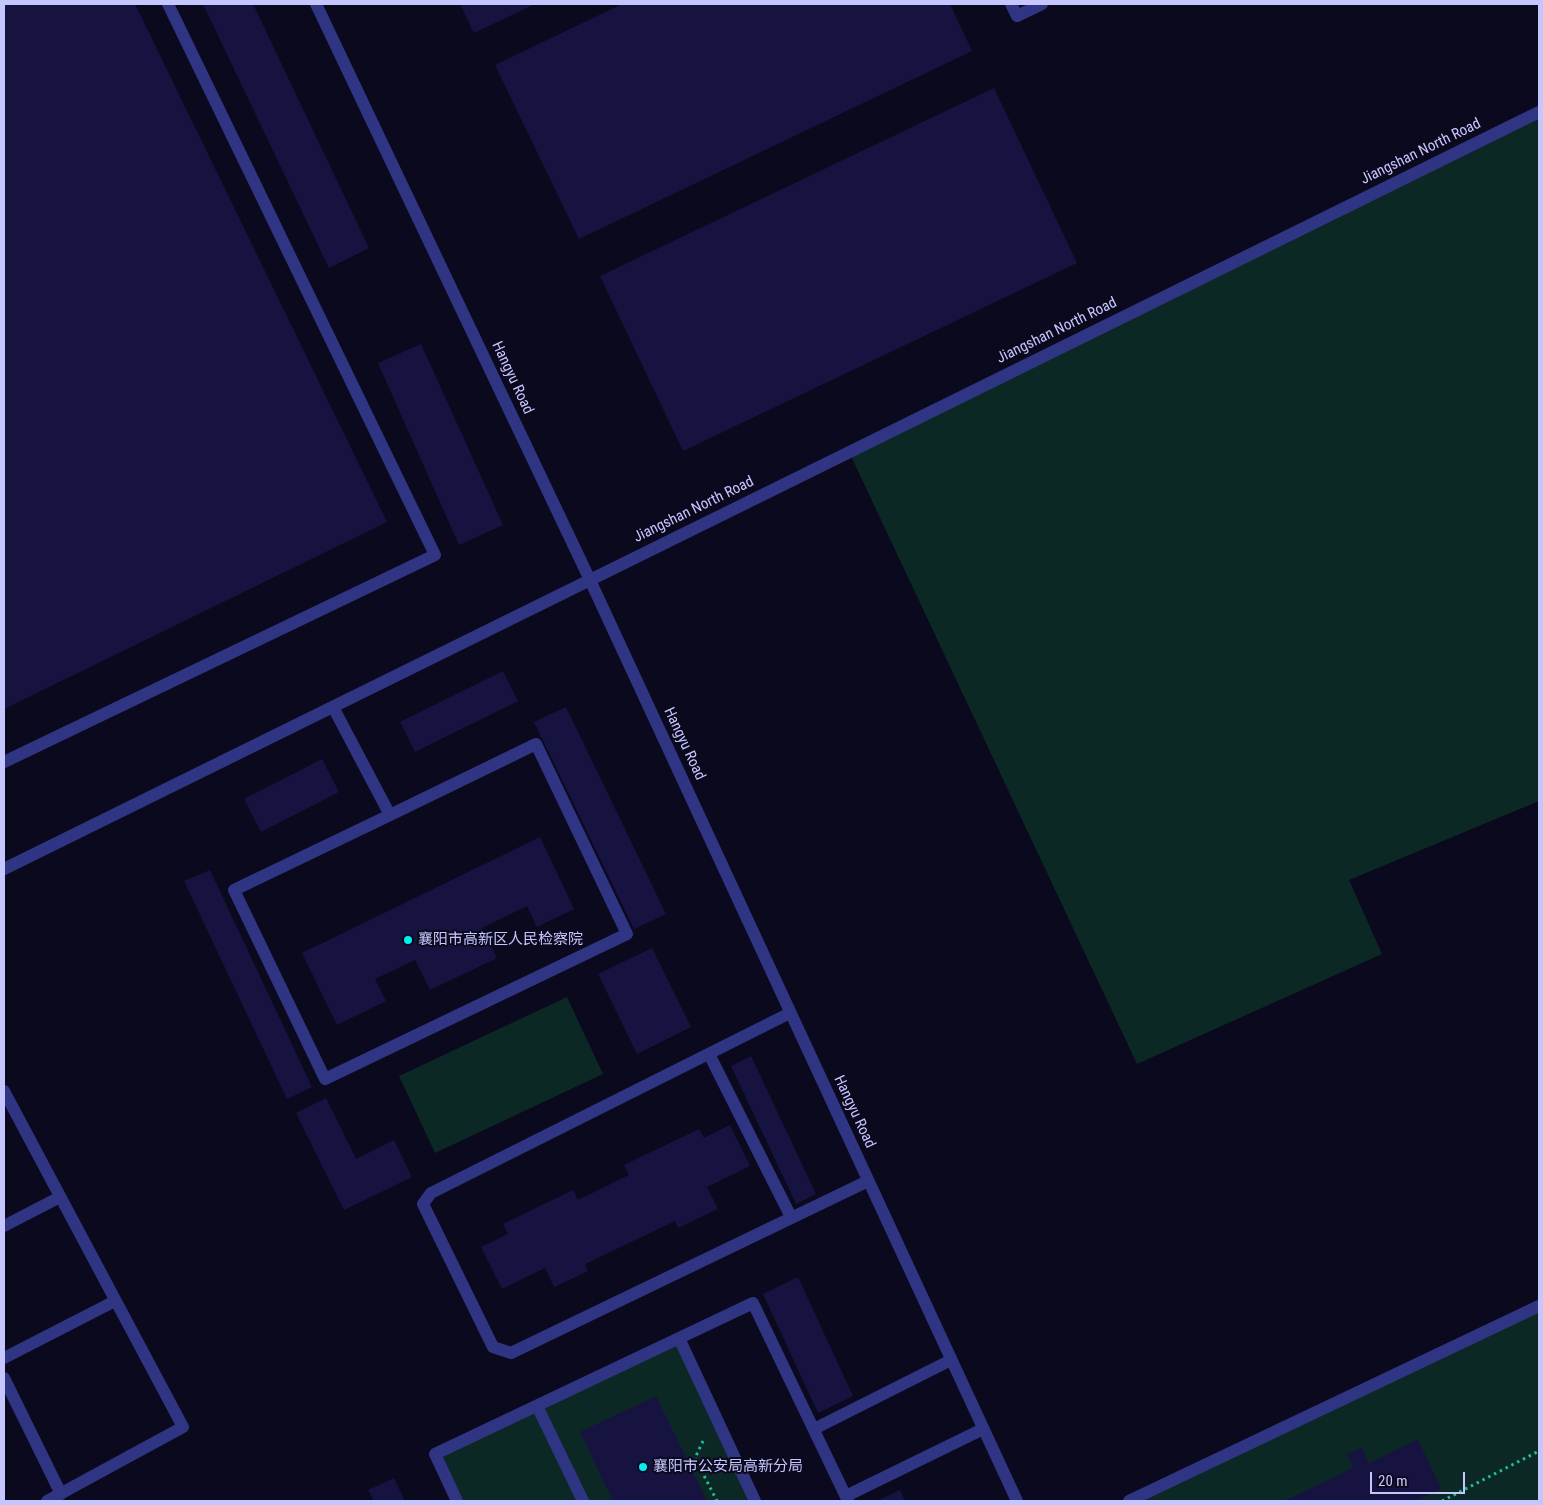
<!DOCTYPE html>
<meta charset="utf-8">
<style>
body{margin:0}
#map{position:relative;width:1543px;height:1505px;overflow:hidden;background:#0b091e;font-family:"Roboto Condensed",sans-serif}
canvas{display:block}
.frame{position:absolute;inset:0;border:5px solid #c6c6ff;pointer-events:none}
.scale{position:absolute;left:1370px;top:1472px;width:95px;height:22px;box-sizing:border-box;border:2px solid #c6c6ff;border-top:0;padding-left:6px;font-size:15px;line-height:18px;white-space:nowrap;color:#c6c6ff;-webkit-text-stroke:4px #0b091e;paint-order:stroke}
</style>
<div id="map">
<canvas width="1543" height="1505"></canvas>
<div class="frame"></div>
<div class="scale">20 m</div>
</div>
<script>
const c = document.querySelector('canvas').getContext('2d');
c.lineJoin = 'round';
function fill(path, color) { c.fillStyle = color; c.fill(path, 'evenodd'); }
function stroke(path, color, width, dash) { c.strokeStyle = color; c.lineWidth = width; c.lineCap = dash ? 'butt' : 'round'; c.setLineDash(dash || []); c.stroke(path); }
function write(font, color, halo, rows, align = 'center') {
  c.font = font + ' "Roboto Condensed","Noto Sans SC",sans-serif'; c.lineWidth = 4; c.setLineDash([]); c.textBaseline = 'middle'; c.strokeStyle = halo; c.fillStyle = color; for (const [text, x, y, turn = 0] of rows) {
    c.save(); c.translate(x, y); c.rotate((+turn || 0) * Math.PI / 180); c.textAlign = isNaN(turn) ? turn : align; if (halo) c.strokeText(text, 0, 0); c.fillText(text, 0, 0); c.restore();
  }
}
fill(new Path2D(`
 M1539,112v689l-190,79 33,74 -245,110 -288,-612z
 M567,997l36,77 -168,79 -36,-77z
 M1539,1306v195h-410z
 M679,1338l76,163h-298l-22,-47z`), '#0c2824');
fill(new Path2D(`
 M4,4h131l252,518 -383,187z
 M203,4h50l116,244 -40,20z
 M460,4h75l-61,29z
 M622,4h328l22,47 -393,188 -84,-174z
 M994,88l83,175 -394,188 -83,-175z
 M421,344l82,181 -44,20 -81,-182z
 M503,671l15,30 -103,51 -15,-30z
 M566,707l100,207 -32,15 -100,-207z
 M322,759l17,33 -78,40 -17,-33z
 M540,837l34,72 -37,18 -10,-21 -45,22 15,30 -67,32 -15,-30 -40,19 11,22 -49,24 -35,-72z
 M210,870l102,217 -25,12 -103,-218z
 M652,948l39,79 -54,27 -39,-80z
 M751,1056l65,138 -20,10 -65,-138z
 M326,1098l30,61 38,-19 18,37 -68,33 -48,-97z
 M730,1125l20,41 -43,21 11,22 -40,19 -3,-7 -90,43 3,7 -34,16 -9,-19 -43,21 -21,-42 27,-13 -5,-10 70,-34 5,10 51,-25 -5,-10 75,-36 5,9z
 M798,1277l55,119 -35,17 -55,-119z
 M656,1396l51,105h-94l-33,-69z
 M1418,1439l23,50 -26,12h-131l69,-33 -6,-14 15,-6 7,15z
 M394,1478l11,23h-31l-6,-11z
 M900,1490l5,11h-28z`), '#171341');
stroke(new Path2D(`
 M703,1441l-8,17 22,43
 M1442,1501l97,-50`), '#1fba9f', 3, [2.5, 4]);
stroke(new Path2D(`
 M316,4l274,576 427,921
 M1011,4l6,12 25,-12
 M333,707l57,108 -156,75 91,189 302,-145 -91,-190 -146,71
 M4,762l431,-207 -267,-551
 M4,869l1535,-757
 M790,1013l-359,180 -8,11 70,143 18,6 357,-172
 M709,1054l82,163
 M4,1091l179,336 -136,74
 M4,1226l56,-29
 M679,1338l76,163
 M4,1358l111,-57
 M4,1378l57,116
 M537,1406l46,95
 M814,1429l137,-69
 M846,1496l137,-67
 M457,1501l-22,-47 318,-151 95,198
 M1129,1501l410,-195`), '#2f3582', 12);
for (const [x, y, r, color] of [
 [408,940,5,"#00f1ed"],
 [643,1467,5,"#00f1ed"]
]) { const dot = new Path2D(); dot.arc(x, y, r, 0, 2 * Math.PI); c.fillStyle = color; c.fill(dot); stroke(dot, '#0b091e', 2); }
write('15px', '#c6c6ff', '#0b091e', [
 ["Jiangshan North Road",1421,152,-26],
 ["Jiangshan North Road",1057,331,-26],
 ["Hangyu Road",512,378,65],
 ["Jiangshan North Road",694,510,-26],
 ["Hangyu Road",684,744,65],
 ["Hangyu Road",854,1112,65]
]);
write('15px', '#c6c6ff', '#0b091e', [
 ["襄阳市高新区人民检察院",418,940],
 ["襄阳市公安局高新分局",653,1467]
], 'left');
</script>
